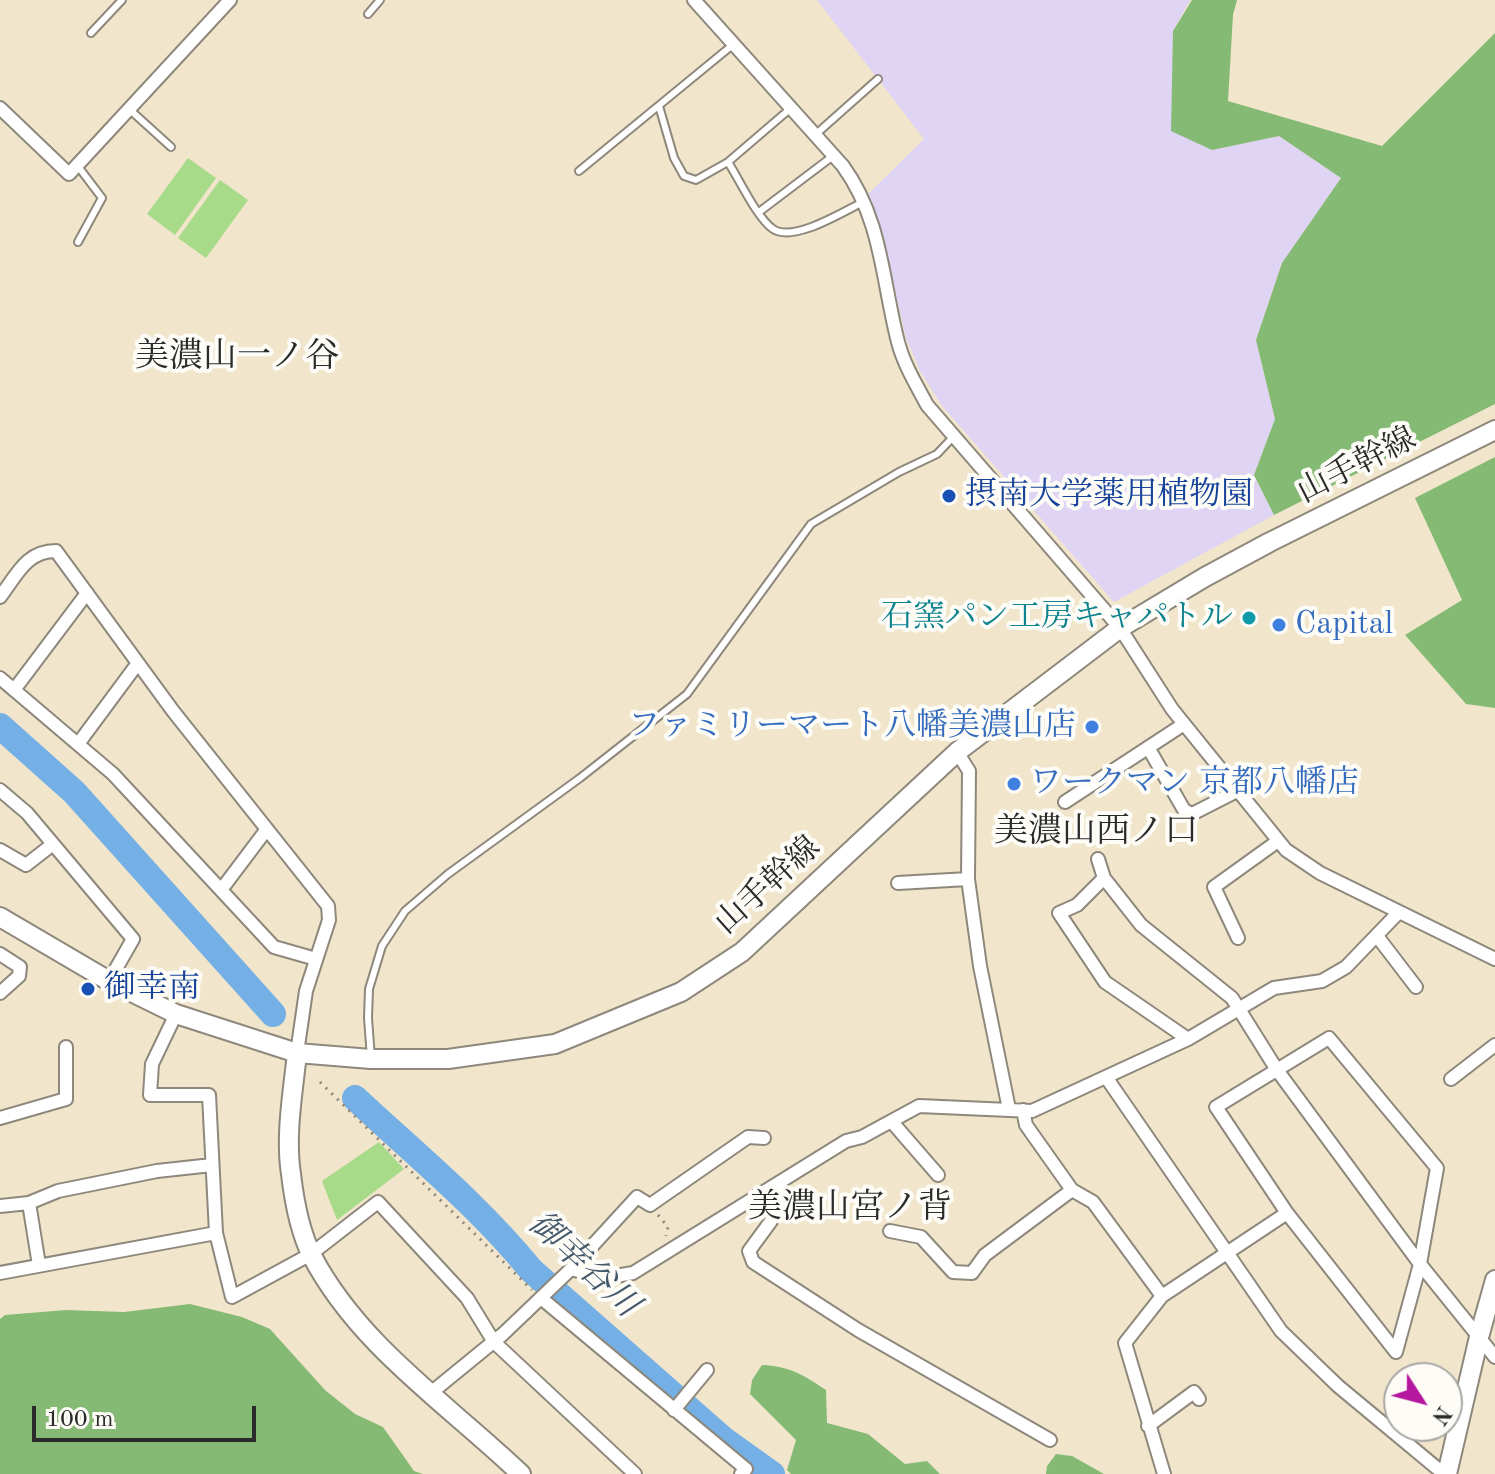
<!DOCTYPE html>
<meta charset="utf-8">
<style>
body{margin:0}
#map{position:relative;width:1495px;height:1474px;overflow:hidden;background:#f1e6cc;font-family:"Old Standard TT",serif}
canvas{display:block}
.north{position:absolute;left:1383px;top:1362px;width:80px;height:80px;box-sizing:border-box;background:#fdfcf7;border:2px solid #a9a8a5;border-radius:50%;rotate:126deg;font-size:22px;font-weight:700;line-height:32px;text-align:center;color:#2b2b2b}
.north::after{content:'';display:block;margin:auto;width:28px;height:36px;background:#b5179e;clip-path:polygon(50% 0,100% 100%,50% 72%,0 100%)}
.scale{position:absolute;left:32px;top:1406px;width:224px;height:36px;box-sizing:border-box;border:4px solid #2b2b2b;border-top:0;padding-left:10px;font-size:24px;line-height:28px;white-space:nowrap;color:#2b2b2b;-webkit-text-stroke:6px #fdfcf7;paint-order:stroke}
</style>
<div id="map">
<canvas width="1495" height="1474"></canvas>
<div class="north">N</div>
<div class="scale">100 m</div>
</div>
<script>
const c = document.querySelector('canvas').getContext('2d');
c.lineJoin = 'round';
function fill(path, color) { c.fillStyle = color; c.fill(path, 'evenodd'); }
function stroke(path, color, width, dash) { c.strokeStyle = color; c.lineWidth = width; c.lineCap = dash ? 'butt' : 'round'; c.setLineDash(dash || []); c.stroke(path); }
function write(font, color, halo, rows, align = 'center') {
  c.font = font + ' "Old Standard TT","Noto Serif JP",serif'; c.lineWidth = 8; c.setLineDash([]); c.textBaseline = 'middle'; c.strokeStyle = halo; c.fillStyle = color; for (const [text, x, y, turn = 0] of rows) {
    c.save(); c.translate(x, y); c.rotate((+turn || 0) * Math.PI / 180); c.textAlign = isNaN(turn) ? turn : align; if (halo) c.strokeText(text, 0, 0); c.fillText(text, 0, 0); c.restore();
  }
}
fill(new Path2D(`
 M817,0h373l-17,31 39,119 67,-14 62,42 -59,85 -26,77 19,79 -21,56 20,40 -160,87 -172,-196 -22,-35 -14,-33 -22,-94 -18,-48 58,-57z`), '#dfd4f4');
fill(new Path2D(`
 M188,158l28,20 -41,57 -28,-21z
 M220,180l28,20 -42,58 -28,-20z
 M379,1142l25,27 -67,51 -15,-39z`), '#a7da89');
fill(new Path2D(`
 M1192,0h45l-4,15 -5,86 154,45 113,-113v371l-221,111 -20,-40 21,-56 -19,-79 26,-77 59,-85 -62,-42 -67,14 -41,-19 2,-100z
 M1495,457v251l-29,-4 -61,-69 57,-35 -47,-102z
 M190,1304l52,13 28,12 55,61 30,24 28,13 31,44 9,3h-423v-155l5,-4 61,-5 58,2z
 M762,1365c27,1 42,10 64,25l1,33 41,11 37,30 22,-3 13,13h-149l-4,-4 9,-30 -46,-46 2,-14z
 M1056,1454l16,2 32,18h-58l1,-8z`), '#85ba75');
stroke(new Path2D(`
 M0,726l74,66 199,222
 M355,1098c60,56 124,108 176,172l192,169 49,35`), '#74afe5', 26);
const lane = new Path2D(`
 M368,14l12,-14
 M91,33l31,-33
 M659,106l15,52 10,18 12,4 32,-18 63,-54
 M129,109l42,38
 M815,135l63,-56
 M728,162c11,17 29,56 45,67 21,14 71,-18 92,-28
 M77,165l25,33 -24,44
 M579,171l156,-128
 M759,212l74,-56
 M371,1058l-3,-40 1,-29 13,-43 23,-35 43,-37 132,-96 107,-84 124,-170 88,-52 38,-18 18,-19`);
const street = new Path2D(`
 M694,0l149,166c39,54 39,114 55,176 6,23 18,42 29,63l193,223 52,81 114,141 34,23 175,86
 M0,108l69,66 161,-174
 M0,597c17,-22 26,-46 56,-46l117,160 155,195 1,14 -23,71 -9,62
 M0,678l113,96 161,173 42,12
 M14,690l73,-97
 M78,744l60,-81
 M1149,749l35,61 8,4 45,-23
 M957,752l12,19 -1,108 12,87 29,143
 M0,790l27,23 106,126 -24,42
 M1065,802l119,-78
 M0,850l26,15 27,-21
 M1098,859l6,19 37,47 91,73 45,72 143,194 75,93
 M1104,878l-27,27 -18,8 46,69 83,57
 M898,883l70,-4
 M221,890l46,-61
 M1377,936l39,51
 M1238,938l-24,-51 64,-46
 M0,954l20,13 -1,9 -19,17
 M176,1014l-24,50 -2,31h59l7,138 16,64 79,-43 67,-52 89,96 27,44 141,132
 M1329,1038l108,130 -17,96 -24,88 -109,-139 -71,-106z
 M1106,1077l175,254 57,55 106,88
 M1451,1079l44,-34
 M1023,1110l3,15 46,65 21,12 69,94
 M0,1118l66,-19v-52
 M892,1122l46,53
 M780,1184l-9,37 -22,30 4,11 105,68 192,110
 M29,1203l10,62
 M0,1206l29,-3 29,-12 99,-20 55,-6
 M890,1231l31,6 32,35 19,1 13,-18 87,-65
 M571,1269l66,-72 13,8 98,-68 16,1
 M0,1273l216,-40
 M541,1298l205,171 -5,5
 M432,1392l71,-58 68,-65 33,9 29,-5 213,-132 16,-4 57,-31 113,5 156,-72 86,-51 48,-7 24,-14 53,-55
 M674,1410l33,-40
 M1148,1426l46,-34 5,7
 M1164,1474l-39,-131 37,-47 125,-83`);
const secondary = new Path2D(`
 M0,917l109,64 67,33 121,39 74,6h77l107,-15 126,-52 61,-40 215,-200 163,-124 85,-51 65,-35 225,-112
 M297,1053c-4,39 -12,82 -6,121 3,26 9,58 21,82 47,90 137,149 209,218
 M1447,1474l32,-137 16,-57`);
stroke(lane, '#8e887c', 10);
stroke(street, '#8e887c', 16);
stroke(secondary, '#8e887c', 22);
stroke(new Path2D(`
 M320,1082l212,208
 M658,1215l10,12 -2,9`), '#8e887c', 3, [2, 6]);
stroke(lane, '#fff', 6);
stroke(street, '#fff', 12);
stroke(secondary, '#fff', 18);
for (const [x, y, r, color] of [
 [949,496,8,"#1a4fb4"],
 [1249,618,8,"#0f9aa8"],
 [1279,625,8,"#3f7fe0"],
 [1092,727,8,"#3f7fe0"],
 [1014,784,8,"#3f7fe0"],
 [88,989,8,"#1a4fb4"]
]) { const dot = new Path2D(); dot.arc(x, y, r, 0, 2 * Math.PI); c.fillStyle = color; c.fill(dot); stroke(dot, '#fdfcf7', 3); }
write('32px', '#2b2b2b', '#fdfcf7', [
 ["山手幹線",1357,466,-27],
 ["山手幹線",768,886,-42]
]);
write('32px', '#164399', '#fdfcf7', [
 ["摂南大学薬用植物園",965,496],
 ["御幸南",104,989]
], 'left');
write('32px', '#0d838f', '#fdfcf7', [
 ["石窯パン工房キャパトル",1233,618]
], 'right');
write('32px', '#366cbe', '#fdfcf7', [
 ["Capital",1295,625],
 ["ファミリーマート八幡美濃山店",1076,727,"right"],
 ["ワークマン 京都八幡店",1030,784]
], 'left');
write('34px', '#2b2b2b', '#fdfcf7', [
 ["美濃山一ノ谷",237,357],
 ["美濃山西ノ口",1096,832],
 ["美濃山宮ノ背",850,1208]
]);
write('italic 34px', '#45596c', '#fdfcf7', [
 ["御幸谷川",583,1265,43]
]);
</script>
